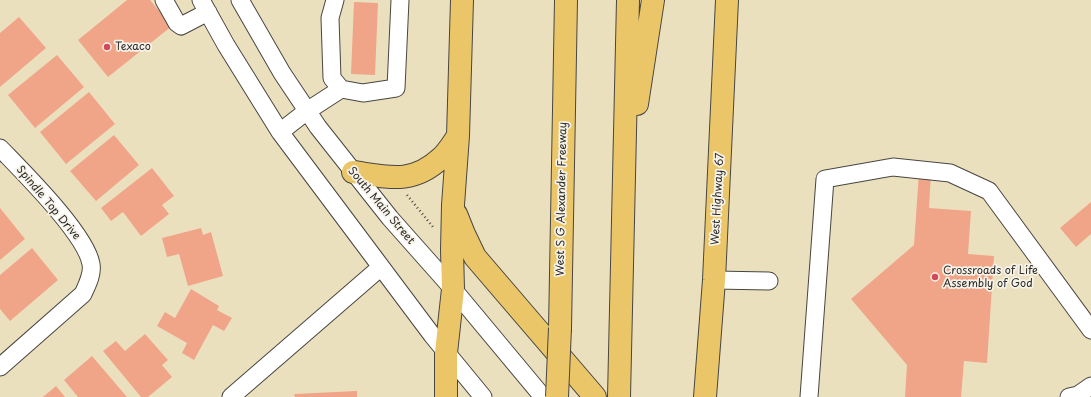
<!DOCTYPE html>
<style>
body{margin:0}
canvas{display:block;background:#ebe0be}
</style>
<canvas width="1091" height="397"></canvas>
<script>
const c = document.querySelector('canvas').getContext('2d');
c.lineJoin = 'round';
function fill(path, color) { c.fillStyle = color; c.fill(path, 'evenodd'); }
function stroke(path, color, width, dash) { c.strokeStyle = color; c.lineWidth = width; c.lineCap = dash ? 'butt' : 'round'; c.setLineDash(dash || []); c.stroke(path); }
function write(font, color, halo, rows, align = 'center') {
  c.font = font + ' "Playpen Sans",sans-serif'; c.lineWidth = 3.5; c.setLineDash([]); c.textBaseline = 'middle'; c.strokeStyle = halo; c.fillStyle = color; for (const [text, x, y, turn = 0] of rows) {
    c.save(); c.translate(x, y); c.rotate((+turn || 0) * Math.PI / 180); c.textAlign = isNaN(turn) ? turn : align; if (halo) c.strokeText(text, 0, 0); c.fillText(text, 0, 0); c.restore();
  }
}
fill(new Path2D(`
 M127,0h23l22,26 -64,51 -30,-37z
 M354,2l24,1 -3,72 -24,-1z
 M19,17l27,31 -46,39v-54z
 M57,55l27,32 -49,41 -27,-33z
 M89,92l26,32 -49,40 -26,-32z
 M114,135l25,30 -43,36 -26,-30z
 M152,168l22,28 -12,9 7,9 -28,22 -18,-24 -12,9 -10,-13z
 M919,172l12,1 -2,35 42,3 -3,43 26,2 -7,107 -23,-2 -3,36h-56l2,-32 -56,-66 63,-54z
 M1091,202v32l-15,13 -16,-19z
 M0,208l25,31 -25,21z
 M201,228l2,7 8,-3 12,44 -35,10 -9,-32 -12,3 -5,-19z
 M32,248l26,32 -48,41 -10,-12v-34z
 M191,289l28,17 -2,4 15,8 -8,13 -11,-6 -19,35 -12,-7 5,-10 -30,-17 8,-14 10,6z
 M145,334l23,26 -6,5 10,12 -24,20h-7l-38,-46 13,-10 9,10z
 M92,356l35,41h-49l-14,-17z
 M56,386l9,11h-22z
 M357,391v6h-62l-1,-3z`), '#f1a588');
const minor = new Path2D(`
 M164,0l13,23 4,3 27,-14
 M201,0l25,45 54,87 152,203 51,62
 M240,0l42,73 36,54 72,91 63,71 90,108
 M335,0l-5,18 2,60 9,11 22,4 33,-5 4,-88
 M280,132l27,-21 34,-22
 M0,148c22,23 86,86 91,116 2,10 -4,21 -8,30l-83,73
 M714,280l55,1
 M231,397l150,-130
 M809,397l16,-218 68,-12 57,6 39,18 102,139
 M1069,397l9,-2 13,-9`);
const major = new Path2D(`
 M353,172c35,5 59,13 88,-14 7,-6 12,-15 17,-22
 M456,214l8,20 11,23 120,140
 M446,397v-44l7,-64 -1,-39 1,-45 5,-69 4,-136
 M705,397l9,-117 13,-280`);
const highway = new Path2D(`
 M637,104l16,-104
 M560,328l6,-328
 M619,397l9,-397`);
stroke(minor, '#484641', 19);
stroke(major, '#484641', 24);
stroke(highway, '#484641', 24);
stroke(new Path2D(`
 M407,195l26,32`), '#484641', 2.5, [1, 3]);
stroke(minor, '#fff', 17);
stroke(major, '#ebc669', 22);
stroke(highway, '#ebc669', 22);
const highwayBridge = new Path2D(`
 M557,397l3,-69`);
stroke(highwayBridge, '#484641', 24, []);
stroke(highwayBridge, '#ebc669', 22);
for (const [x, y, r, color] of [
 [107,47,4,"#d1495b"],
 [935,277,4,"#d1495b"]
]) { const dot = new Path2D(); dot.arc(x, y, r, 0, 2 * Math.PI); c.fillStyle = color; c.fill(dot); stroke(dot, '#f7f3e8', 1.5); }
write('11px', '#2b2b2b', '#f7f3e8', [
 ["Texaco",115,47],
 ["Crossroads of Life",943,271],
 ["Assembly of God",943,284]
], 'left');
write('11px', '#2b2b2b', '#f7f3e8', [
 ["West S G Alexander Freeway",562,199,-89],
 ["West Highway 67",718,199,-87],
 ["Spindle Top Drive",48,203,50],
 ["South Main Street",381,206,50]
]);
</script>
